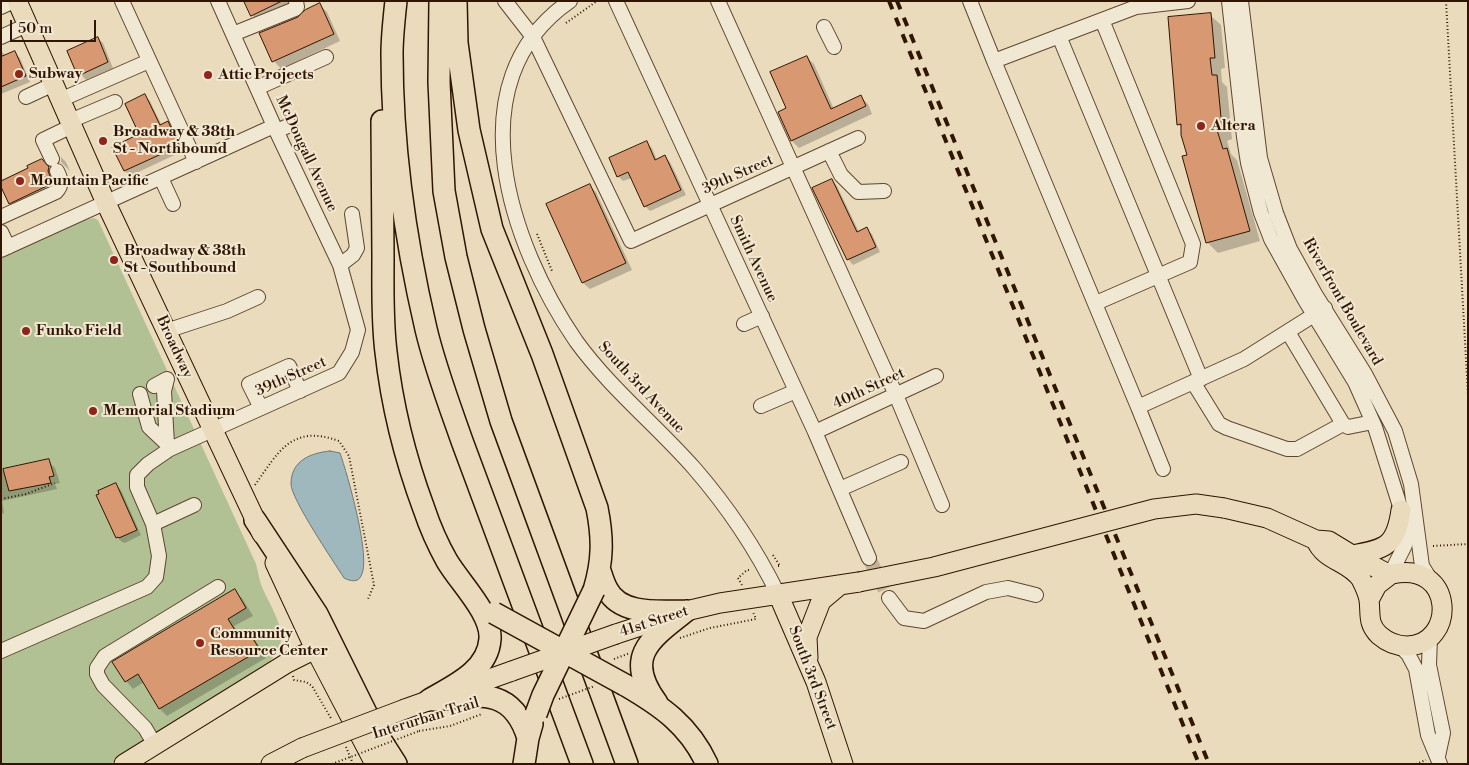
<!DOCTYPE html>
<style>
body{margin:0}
#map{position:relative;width:1469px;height:765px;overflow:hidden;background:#e9dbbc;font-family:"Libre Bodoni",serif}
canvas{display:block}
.frame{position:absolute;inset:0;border:2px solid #301500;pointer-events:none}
.scale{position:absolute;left:10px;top:20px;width:86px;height:22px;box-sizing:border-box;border:2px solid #301500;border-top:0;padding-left:6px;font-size:15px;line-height:18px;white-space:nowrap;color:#301500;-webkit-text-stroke:4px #f1e8d3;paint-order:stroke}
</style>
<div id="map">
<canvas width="1469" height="765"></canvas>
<div class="frame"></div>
<div class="scale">50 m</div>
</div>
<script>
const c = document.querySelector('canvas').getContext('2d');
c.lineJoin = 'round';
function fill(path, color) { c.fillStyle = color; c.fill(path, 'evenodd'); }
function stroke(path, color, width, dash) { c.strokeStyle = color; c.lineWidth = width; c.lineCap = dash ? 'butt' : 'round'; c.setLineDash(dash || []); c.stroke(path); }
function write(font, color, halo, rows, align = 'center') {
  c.font = font + ' "Libre Bodoni",serif'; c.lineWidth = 4; c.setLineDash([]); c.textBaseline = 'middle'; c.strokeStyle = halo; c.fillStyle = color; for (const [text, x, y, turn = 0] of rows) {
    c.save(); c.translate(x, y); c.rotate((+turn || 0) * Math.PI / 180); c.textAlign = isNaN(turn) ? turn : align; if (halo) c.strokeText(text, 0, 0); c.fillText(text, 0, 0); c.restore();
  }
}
fill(new Path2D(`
 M94,218l4,2 158,344c2,7 3,16 6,23 10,24 33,52 8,74l-47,33 -113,70h-109v-506l83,-38z`), '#b2c194');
const water = new Path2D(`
 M330,451l10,2c7,20 32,106 21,123 -3,7 -11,5 -17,2 -10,-16 -53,-79 -53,-94 0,-23 19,-31 39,-33z`);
fill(water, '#9eb8bd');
stroke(water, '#727771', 1);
fill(new Path2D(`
 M245,1h43l3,6 -32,15 -7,-7z
 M320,5l7,7 13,29 -59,28 -7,-8 -13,-27 38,-16z
 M1210,15l11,10 4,43 -4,1 1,13 5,5 5,52 -5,2 4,13 6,6 23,81 -42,12 -11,-11 -25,-114 -4,-4z
 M98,38l5,5 10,25 -27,12 -10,-11 -8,-17z
 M1,50l5,7 9,-4 5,5 10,24 -29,12z
 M806,57l8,7 20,45 27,-12 7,7 4,10 -73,34 -7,-7 -13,-28 9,-4z
 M145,96l5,5 12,25 5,-3 6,5 10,23 -53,25 -5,-5 -11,-24 27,-12z
 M646,142l6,6 5,12 8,-3 5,5 16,33 -36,16 -5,-5 -13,-28 -9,3 -5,-5z
 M61,157l5,5 4,9 -9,-9z
 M47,166l7,7 2,16 -41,19 -5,-5z
 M832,180l5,6 22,46 7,-3 6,5 8,18 -27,13 -5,-6z
 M590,186l6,6 36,78 -42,19 -7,-6 -35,-78z
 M48,461l7,7 5,15 -5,1 2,5 -55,12 2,12 -3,1 1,-43z
 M116,485l5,5 20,45 -16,8 -3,-1 -5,-5 -16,-43z
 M235,591l7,7 11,18 -19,10 6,9 7,-4 7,7 12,20 -99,58 -7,-7 -16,-27 -11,7 -7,-8z`), '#0003');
const building = new Path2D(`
 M244,1h38l-31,15z
 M320,3l14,31 -62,28 -13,-29 39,-16 7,-7z
 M1211,13l4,45h-5l2,17h5l5,53 -5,2 6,19 4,-1 23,83 -44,12 -24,-87 5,-1 -6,-20v-11l-4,1 -9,-108z
 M98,37l10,25 -28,13 -3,-6 -2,1 -8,-19z
 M15,51l11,25 -25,11v-30z
 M807,56l24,53 30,-14 5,11 -75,35 -13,-29 8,-4 -16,-36z
 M145,94l15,31 8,-4 11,25 -55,25 -12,-24 27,-13 -14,-30z
 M647,141l8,19 10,-5 16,35 -37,17 -16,-35 -11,5 -8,-19z
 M42,159l7,8 -1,4 4,10 -1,3 -42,20 -8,-17v-6l27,-13 -1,-2z
 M832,179l25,53 10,-5 9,20 -29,13 -35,-72z
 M590,184l36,79 -44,20 -36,-79z
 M49,459l5,17 -5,1 2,6 -42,8 -6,-22z
 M116,483l21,47 -18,8 -1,-1 -2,1 -20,-43 3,-1 -1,-3z
 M235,589l11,19 -18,11 10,16 9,-6 13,21 -101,59 -21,-35 -13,8 -13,-20z`);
fill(building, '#d89871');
stroke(building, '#301500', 1);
stroke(new Path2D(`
 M869,558l20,40`), '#c4b396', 14, [14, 7]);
const minor = new Path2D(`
 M122,1l74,161
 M505,1l28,36 98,204 227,-103
 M570,1c-117,81 -59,245 6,340 34,47 80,84 118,127 33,38 62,81 84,126
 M616,1l199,431 54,126
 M718,1l178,394 46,110
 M970,1l24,60
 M1188,1l-52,6 -142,54 144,346 106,-48 81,-51
 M1229,1l15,136 4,26 13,50 10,26 34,61 50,82 20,45 30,95v23l-15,30
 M1241,1l19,157 16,55 14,36 25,45 50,80 30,57 16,53 11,82 10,16
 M1,7l13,-6
 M824,27l10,20
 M233,34l62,-25 2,-2 -1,-6
 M1059,36l142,343
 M1,37l26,-12
 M257,88l69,-31
 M26,97l28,-13
 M60,100l89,-39
 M70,121l45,-19
 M277,131l13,-6
 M829,151l12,24 17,17 26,-1
 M52,159l-9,-19 29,-14
 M161,178l12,26
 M1,217l55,-25c7,-7 5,-13 1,-21
 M1,232l7,15
 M1,250l273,-124
 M340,265l13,-10 4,-7 -5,-34
 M1096,303l94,-41 3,-18 -91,-224
 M744,324l18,-8
 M166,331l61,-20 31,-14
 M1288,332l55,92
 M1193,382l26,42 8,4 60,21h10l46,-25 5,3 25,-5
 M140,394l9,33 18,17 -3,-53 3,-12 -13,7
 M761,406l35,-15
 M1138,407l25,62
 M261,408l-12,-24 40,-18 11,25
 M815,432l121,-56
 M840,489l61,-27
 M153,524l41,-19
 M889,598l15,20 20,3 62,-29 22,-4 28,7
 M1430,637l-1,28 14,68 -5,23
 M1399,645l9,9 8,15 12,66 12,29
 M1,651l146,-64 9,-10 3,-21 -6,-32 -16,-37v-12l11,-11 22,-15 169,-76 13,-21 6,-22 -18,-65 -66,-139 -56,-125
 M155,745l-10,-17 -42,-43 -6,-11v-6l8,-12 113,-69`);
const major = new Path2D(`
 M17,1l89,202 156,331
 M1224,508l43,10 49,22 13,1 23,14 38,20 -13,10 -8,15
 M1316,540c8,21 33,21 45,39 3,6 7,14 8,21 2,14 -2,23 10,35 8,7 17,11 28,11 50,-1 48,-86 -15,-72
 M1352,555c34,-6 44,-9 49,-45
 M275,563l40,86 60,115
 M778,594l38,88 27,82
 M616,634l70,-23 34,-8 139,-21
 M808,658l-1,-21 14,-36 19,-16
 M405,709l107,-38
 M124,764l163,-101 28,-14
 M271,764l31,-16`);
const highway = new Path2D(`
 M396,1c-2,18 -4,36 -4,53 0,93 13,185 34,275 9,38 23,75 36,112l120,323
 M440,1l-1,81 5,109 12,66 18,72 27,92 126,343
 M456,1l1,42 12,87 23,99 50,125 55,154c6,30 6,53 -3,82
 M382,121c0,45 1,91 1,136 0,32 -1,63 3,95 6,54 19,106 38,157 6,18 14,36 23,52 13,22 45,53 43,78 -2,32 -37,47 -61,61
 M255,520l62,94 58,117 21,33
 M600,571c2,6 4,13 7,18 13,27 54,22 79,22
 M625,685c36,21 64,40 82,79
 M434,700c44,-5 78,-14 94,38
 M657,703c-34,-46 -7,-64 29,-92
 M524,764l4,-26 4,-14`);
stroke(minor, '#5e462f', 16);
stroke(major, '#301500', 21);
stroke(highway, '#301500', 24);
stroke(new Path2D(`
 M1446,1l22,394
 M566,23l31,-22
 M537,234l15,37
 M255,485c24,-34 37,-61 84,-44l10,15 25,129 -6,14
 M1,499l25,-5 29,-11
 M1433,546l35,-2
 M773,555l7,11h-3
 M742,585l-4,-7 9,-8h3
 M680,638l30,-10 46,-9 -3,-7
 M293,676l1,4 12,2 6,4 20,34
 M419,731l31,-5 32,-12
 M346,747l7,17
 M1416,764l10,-4`), '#301500', 2, [1, 2.5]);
stroke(minor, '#f1e8d3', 14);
stroke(major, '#e9dbbc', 19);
stroke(highway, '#e9dbbc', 21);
stroke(new Path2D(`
 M889,1l310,763
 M897,1l312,763`), '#301500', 4, [9, 9]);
const majorBridge = new Path2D(`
 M859,582l75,-15 220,-58 42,-5 28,4
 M512,671l104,-37
 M302,748l103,-39`);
const highwayBridge = new Path2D(`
 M494,613l131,72
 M536,714l7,-19 51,-105`);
stroke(majorBridge, '#301500', 21, []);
stroke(highwayBridge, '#301500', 24, []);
stroke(new Path2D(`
 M614,659l16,-6
 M559,699l33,-12 1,-1
 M332,764l87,-33`), '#301500', 2, [1, 2.5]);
stroke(majorBridge, '#e9dbbc', 19);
stroke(highwayBridge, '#e9dbbc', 21);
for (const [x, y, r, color] of [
 [19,74,5,"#8f2418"],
 [208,75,5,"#8f2418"],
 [1201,126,5,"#8f2418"],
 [103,141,5,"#8f2418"],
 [20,181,5,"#8f2418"],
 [114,260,5,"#8f2418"],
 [26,331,5,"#8f2418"],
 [93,411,5,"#8f2418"],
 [200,643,5,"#8f2418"]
]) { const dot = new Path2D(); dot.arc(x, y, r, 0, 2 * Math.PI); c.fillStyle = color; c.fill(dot); stroke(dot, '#f1e8d3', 2); }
write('bold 15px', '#301500', '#f1e8d3', [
 ["Subway",29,74],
 ["Attic Projects",218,75],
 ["Altera",1211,126],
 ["Broadway & 38th",113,132],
 ["St - Northbound",113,149],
 ["Mountain Pacific",30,181],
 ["Broadway & 38th",124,251],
 ["St - Southbound",124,268],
 ["Funko Field",36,331],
 ["Memorial Stadium",103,411],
 ["Community",210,634],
 ["Resource Center",210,651]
], 'left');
write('15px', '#301500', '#f1e8d3', [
 ["McDougall Avenue",306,154,65],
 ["39th Street",738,175,-24],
 ["Smith Avenue",753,259,65],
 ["Riverfront Boulevard",1342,302,60],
 ["Broadway",174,347,65],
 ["39th Street",291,377,-24],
 ["South 3rd Avenue",641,388,47],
 ["40th Street",869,389,-25],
 ["41st Street",654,622,-18],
 ["South 3rd Street",812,678,69],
 ["Interurban Trail",426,719,-17]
]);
</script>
